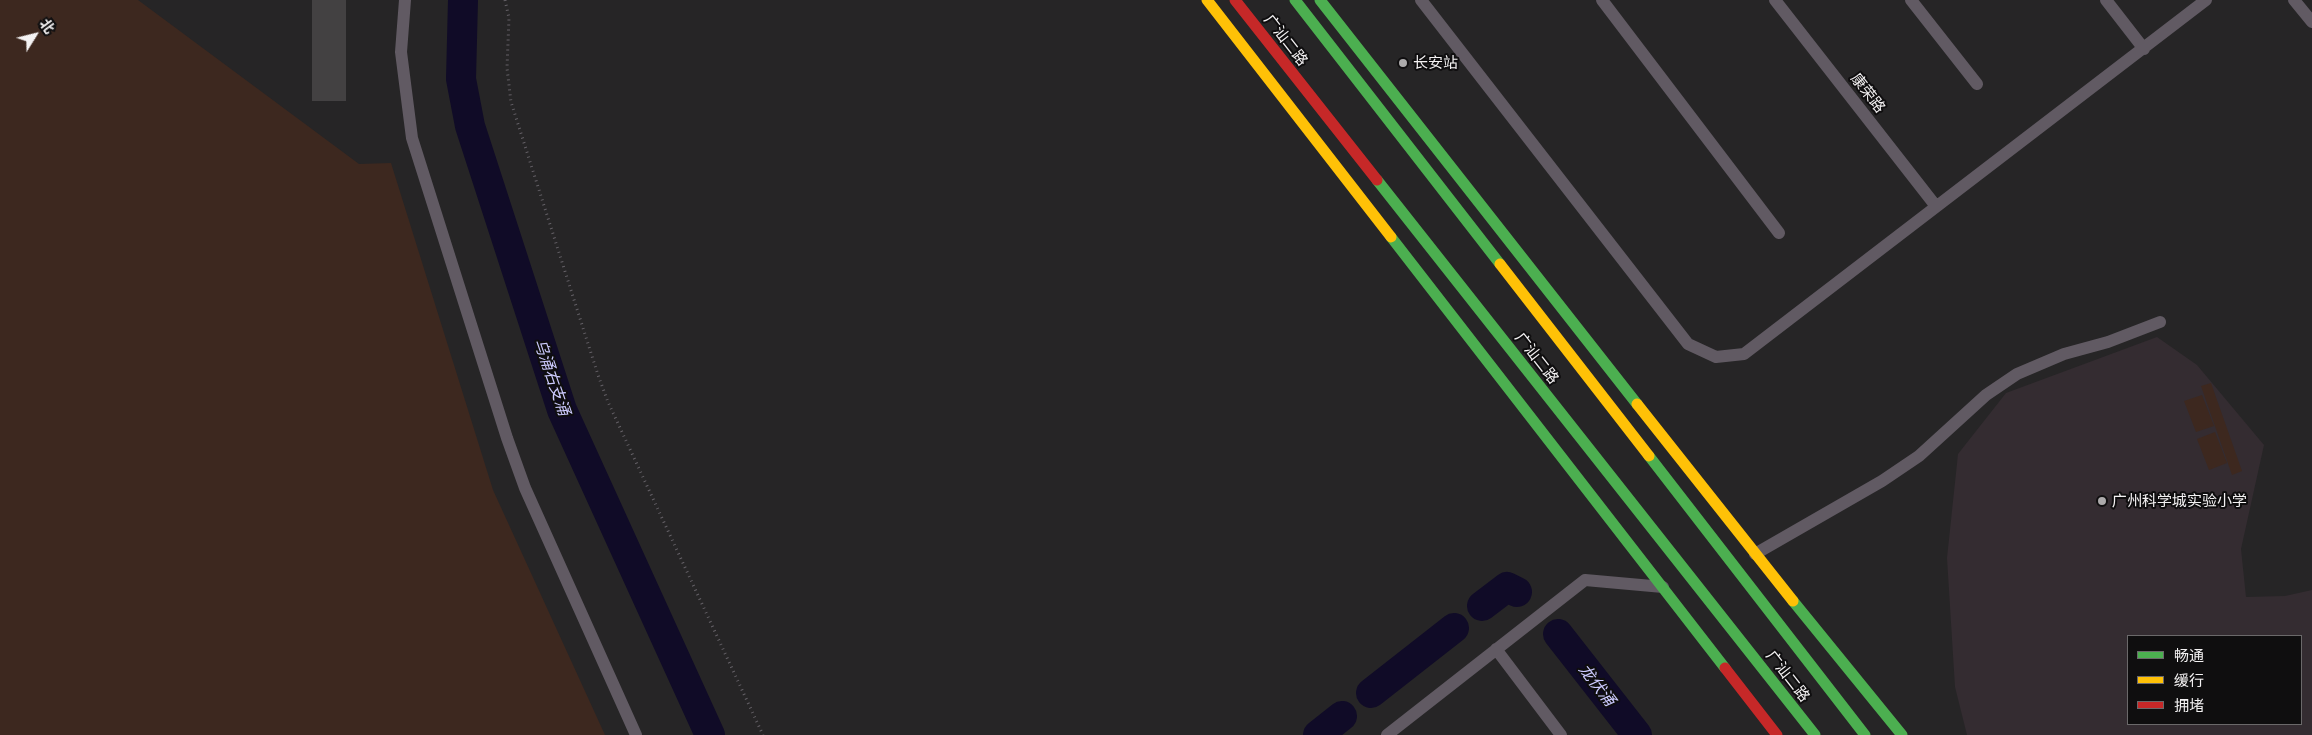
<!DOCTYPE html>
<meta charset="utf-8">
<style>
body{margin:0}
#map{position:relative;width:2312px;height:735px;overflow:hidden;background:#262526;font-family:Barlow,"Noto Sans SC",sans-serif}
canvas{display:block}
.legend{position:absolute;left:2127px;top:635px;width:175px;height:90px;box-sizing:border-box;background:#0f0e0f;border:1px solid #6b696a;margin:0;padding:6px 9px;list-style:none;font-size:15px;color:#f4f2f3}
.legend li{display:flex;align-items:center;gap:10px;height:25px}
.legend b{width:25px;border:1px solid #6b696a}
.north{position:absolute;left:10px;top:10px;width:50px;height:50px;-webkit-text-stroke:4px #0f0e0f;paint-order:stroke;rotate:54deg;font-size:14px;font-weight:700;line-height:20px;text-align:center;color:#f4f2f3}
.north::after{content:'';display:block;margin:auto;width:18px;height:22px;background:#f4f2f3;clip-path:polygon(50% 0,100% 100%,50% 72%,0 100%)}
</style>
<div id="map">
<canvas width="2312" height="735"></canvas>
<ul class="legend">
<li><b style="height:6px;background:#4caf50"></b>畅通</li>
<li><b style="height:6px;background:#ffc107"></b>缓行</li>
<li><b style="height:6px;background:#c62828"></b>拥堵</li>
</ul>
<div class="north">北</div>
</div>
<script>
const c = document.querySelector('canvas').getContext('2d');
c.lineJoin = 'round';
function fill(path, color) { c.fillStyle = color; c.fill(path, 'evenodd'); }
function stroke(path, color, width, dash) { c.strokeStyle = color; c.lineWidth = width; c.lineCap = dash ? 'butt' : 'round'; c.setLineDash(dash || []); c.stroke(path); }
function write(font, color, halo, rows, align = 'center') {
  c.font = font + ' Barlow,"Noto Sans SC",sans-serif'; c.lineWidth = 4; c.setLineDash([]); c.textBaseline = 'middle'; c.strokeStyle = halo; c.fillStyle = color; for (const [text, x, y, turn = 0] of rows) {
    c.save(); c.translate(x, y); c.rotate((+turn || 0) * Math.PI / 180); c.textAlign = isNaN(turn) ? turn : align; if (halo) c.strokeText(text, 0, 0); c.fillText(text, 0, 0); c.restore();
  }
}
fill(new Path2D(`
 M2157,337l40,28 67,80 -23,104 5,48 39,-1 27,-6v145h-345l-12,-48 -8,-129 11,-104 48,-61zM2128,636h173v88h-173z`), '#342c31');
fill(new Path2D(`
 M0,0h138l221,164 32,-1 102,327 112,245h-605z
 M2211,383l31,88 -10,4 -31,-89z
 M2202,395l12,31 -18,6 -12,-31z
 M2215,432l12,31 -18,7 -12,-31z`), '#3d281f');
stroke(new Path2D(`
 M463,0l-2,79 9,47 92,284 148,325
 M1482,606l25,-19 10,5
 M1558,634l79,101
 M1371,693l83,-65
 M1318,735l24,-19`), '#100b27', 30);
fill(new Path2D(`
 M312,0h34v101h-34z`), '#434142');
stroke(new Path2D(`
 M505,0l4,18 -2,50 4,34 87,273 10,27 155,333`), '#646066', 3, [1, 4]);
stroke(new Path2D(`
 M405,0l-4,52 11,86 95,300 18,50 111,247
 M1421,0l267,344 28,13 28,-3 462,-354
 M1602,0l177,233
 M1775,0l160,205
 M1911,0l66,84
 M2106,0l38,49
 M2294,0l18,22
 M1755,554l127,-73 37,-25 67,-61 31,-21 47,-20 44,-12 52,-20
 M1496,649l65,86
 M1387,735l198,-155 78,7`), '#615a63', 12);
stroke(new Path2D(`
 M1295,0l205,264
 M1320,0l317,404
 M1377,180l438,555
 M1391,237l334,431
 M1649,456l216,279
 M1793,601l109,134`), '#4caf50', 11);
stroke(new Path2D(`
 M1207,0l184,237
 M1500,264l149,192
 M1637,404l156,197`), '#ffc107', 11);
stroke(new Path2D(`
 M1235,0l142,180
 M1725,668l52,67`), '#c62828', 11);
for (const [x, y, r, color] of [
 [1403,63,5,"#acaaab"],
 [2102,501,5,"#acaaab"]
]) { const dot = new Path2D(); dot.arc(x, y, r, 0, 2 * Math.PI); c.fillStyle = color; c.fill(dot); stroke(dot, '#0f0e0f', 2); }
write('15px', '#f4f2f3', '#0f0e0f', [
 ["广汕二路",1286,40,52],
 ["康荣路",1868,93,52],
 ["广汕二路",1537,358,52],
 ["广汕二路",1788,676,52]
]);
write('15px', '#f4f2f3', '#0f0e0f', [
 ["长安站",1413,63],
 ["广州科学城实验小学",2112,501]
], 'left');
write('italic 16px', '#cccafe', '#0f0e0f', [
 ["乌涌右支涌",552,377,71],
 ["龙伏涌",1597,685,52]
]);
</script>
